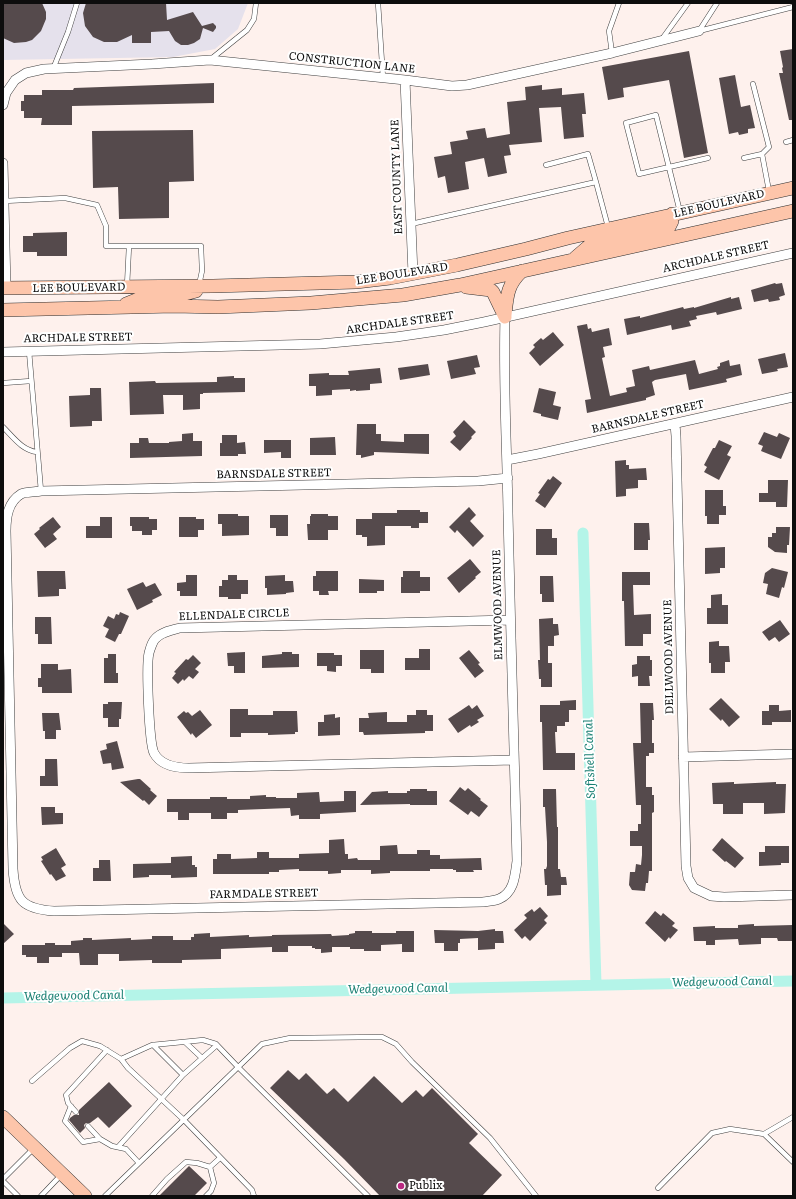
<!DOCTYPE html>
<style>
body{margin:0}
#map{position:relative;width:796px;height:1199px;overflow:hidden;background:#fef1ed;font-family:Literata,serif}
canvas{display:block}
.frame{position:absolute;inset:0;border:4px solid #0d0d0d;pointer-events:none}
</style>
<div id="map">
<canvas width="796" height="1199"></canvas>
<div class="frame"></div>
</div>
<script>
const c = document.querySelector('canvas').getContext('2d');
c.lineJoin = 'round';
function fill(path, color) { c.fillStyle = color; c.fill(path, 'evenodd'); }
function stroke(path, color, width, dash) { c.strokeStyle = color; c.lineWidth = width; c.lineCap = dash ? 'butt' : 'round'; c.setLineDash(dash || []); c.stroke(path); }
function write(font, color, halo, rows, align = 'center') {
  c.font = font + ' Literata,serif'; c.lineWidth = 4; c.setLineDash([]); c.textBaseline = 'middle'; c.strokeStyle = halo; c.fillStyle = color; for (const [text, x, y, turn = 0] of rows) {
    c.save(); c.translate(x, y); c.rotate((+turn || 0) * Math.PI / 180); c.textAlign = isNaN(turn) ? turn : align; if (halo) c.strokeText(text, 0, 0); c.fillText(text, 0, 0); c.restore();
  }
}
fill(new Path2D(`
 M3,3h245l-10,26 -23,20 -42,8 -170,3z`), '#e5e1ec');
stroke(new Path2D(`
 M583,533l13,452
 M3,998l790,-17`), '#b4f4e8', 11);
fill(new Path2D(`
 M3,3h39l4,9v7l-5,12 -9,9 -6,2 -12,1 -11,-5z
 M86,3h80l1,17 26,-8 9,14 11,-3 3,3v2l-3,4 -10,-4 -3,11 -6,4 -6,2h-7l-6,-4 -6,-10 -18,1v11h-19v-8l-15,7h-13l-11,-5 -8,-11 -2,-13z
 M793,49v71h-4l-10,-47h4l-1,-5 1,-1 -3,-16z
 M689,51l19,102 -24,5 -15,-78 -46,8 1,9 -16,3 -6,-33z
 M735,75l6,32 9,-2 5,23 -7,1v4l-9,2 -1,-3 -9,2 -10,-56z
 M214,83v20l-142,3v19h-31l1,-7h-18v-7h-3v-10h3v-6h18v-5h31l1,-2z
 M542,85v5l20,-2v7l22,-2 2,21h-4l2,23 -20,2 -3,-32 -22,1 3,34 -33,3 2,10 -7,1 3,17 -19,4 -4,-19 -19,4 4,27 -21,4 -3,-17 -7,2 -4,-21 18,-3 -2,-12 18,-3 -2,-8 19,-3 2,10 23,-4 -3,-32 19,-2 -1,-13z
 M193,130l1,51 -25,1v36l-50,1 -1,-32 -25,1 -1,-57z
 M67,232v24h-30v-4h-14v-16h10v-3z
 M775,283l1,1 6,-1 3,12 -6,2 1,3 -11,2 -1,-3 -14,3 -3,-12z
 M731,297v2l8,-2 3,12 -25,6 -1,-3 -20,4 1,3 -8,2 2,5 -19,4 -1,-5 -44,10 -3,-16 16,-3v2l43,-11 1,2 10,-2v1z
 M587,324l1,5 3,-1 1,4 17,-4 3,17 -9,2 2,10 -3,1 8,38 17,-4 -1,-4 9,-2 -3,-16 17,-4 1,4 45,-10 4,14 19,-5 -1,-2 3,-1v-3l9,-3 1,6 10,-2 2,11 -16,4 1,3 -38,8 -3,-16 -31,6 -3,2 3,13 -9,3v2l-59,13 -2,-13 6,-1 -14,-73z
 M553,332l11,13 -24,21 -11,-13 6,-6 -2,-2 8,-7 2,2z
 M785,353l3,14 -11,2 1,2 -16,3 -4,-15z
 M477,355l3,12 -6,1 2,6 -25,5 -4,-18z
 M428,364l2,11 -30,5 -2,-12z
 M380,368l2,15 -12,1v6l-14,1v-1l-6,1v-2l-18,1v5l-16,1v-10h-7v-12l20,-1v2h20l-1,-4z
 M234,376v2h11v14l-42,1v1h-3v15l-17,1v-15h-20l1,19 -34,1 -1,-33 26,-1 1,2 61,-1v-5z
 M90,388h11l1,33h-10v5l-22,1 -1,-31 21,-1z
 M539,388l17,4 -3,13 8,2 -3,13 -17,-4v-2l-8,-2z
 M464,420l12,12 -5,5 1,1 -12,13 -10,-9 6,-6 -3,-4z
 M357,424h19v10h5v7l23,1v-8h25v20l-55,-2v3l-13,3v-3h-5z
 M764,432l13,5 2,-4 11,5 -9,21 -20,-8 2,-5 -5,-2z
 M193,433v8h9v15l-72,2v-15h9v-5h9l1,5h20v-1l13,-1v-7z
 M222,435h15v8l8,-1 1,12h-8v2h-18v-13h2z
 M335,437l1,18h-26v-17z
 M264,440h27v18h-10v-6l-17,1z
 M719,440l13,6 -5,9 4,2 -12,23 -15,-8 3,-5 -3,-2 9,-17h2z
 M626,460v5h3v4l17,-1 1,12h-9v8l-12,1v7l-10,1 -1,-36z
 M553,476l9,7 -17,25 -10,-7 5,-7 -2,-1 10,-14 2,1z
 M768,480h20l-1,27h-11v-5h-17v-9h9z
 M705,490h18v16h3v9h-7v9h-12v-8h-2z
 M469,507l7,8 -6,6 14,15 -11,11 -16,-17 -2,3 -6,-6z
 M397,510h23v2h8v11h-9v5h-8v-2h-26v19l-18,1v-9h-5v-2h-6v-16h16v-6h25z
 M218,514h20v2h11v19l-27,1v-12h-4z
 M311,514h17v2h10v14h-10v10h-20l-1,-16h3v-8h1z
 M270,515h18v21h-12v-8h-6z
 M53,517l8,10 -8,7 4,5 -12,9 -11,-14 6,-5 -1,-1z
 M100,517h12v21h-26v-12h14z
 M130,517h19v2h8v11h-5v5h-10v-4h-10v-5h-2z
 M179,517h17v2h8v11h-6v7h-19z
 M634,523h15l1,17h-2v10h-14z
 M776,527h14l-1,18h-2v8l-12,-1 -7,-5v-10h4v-4h4z
 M536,529h16v9h5v17h-21z
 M725,547v21h-5v5l-15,1v-26z
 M470,559l11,13 -6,5 1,1 -17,15 -12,-15z
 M772,568l16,4 -4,16 -2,-1 -3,11 -13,-4 2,-10 -5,-1 2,-10z
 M37,571h28l1,18h-7v7l-21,1z
 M316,571h22v20h-10l1,4h-10v-4h-6v-15h3z
 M403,571h17v6h10v14h-10v2h-19v-16h2z
 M622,572h28v13h-17l1,30 17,-1v20h-8v12h-18l-1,-45h-2z
 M186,575h11v21h-17v-5h-3v-8l9,-1z
 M228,575h9v5h11v14h-7v5h-13v-2h-9v-11h3v-6h6z
 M285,575v6h8l1,11 -8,1v1l-19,1v-7h-2v-12z
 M540,576h13l1,26h-12v-8h-2z
 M359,579l25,1v11h-7v2h-18z
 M143,582l3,5 9,-4 7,12 -10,5 1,2 -16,8 -10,-21z
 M722,594v11h6v19h-21v-16h4v-13z
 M120,612l9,4 -8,18h-2l-4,8 -10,-5 4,-8 -6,-3 5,-10 6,3 2,-5 3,1z
 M35,617h16l1,27h-14v-10h-3z
 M553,618v6h5l1,11 -5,1v10h-6v17h4v24h-11v-8h-2l-1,-19h2l-1,-41z
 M780,620l10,14 -11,8 -4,-5 -6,4 -7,-9z
 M719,641v5h10l1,16h-5v11h-14v-10h-2v-21z
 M419,649h11v21h-25v-12h14z
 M360,650h24v23h-13v-4h-11z
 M469,650l11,13 -2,1 6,7 -9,7 -16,-20z
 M245,652v21h-11v-7h-6l-1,-13z
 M282,652h10v2h7v13l-37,1v-12l20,-2z
 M317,653h17v2h8v11h-6v6l-9,-1v-5h-10z
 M108,654h8v19h2v10h-14v-25h4z
 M193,655l8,8 -6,6 4,3 -6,7 -4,-3 -5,5 -1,-2 -5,5 -6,-6 4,-5 -2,-1 12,-13 2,1z
 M637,656h13v4h2v16h-3l1,10h-12v-10l-6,1v-12l5,-1z
 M41,664h17v6l13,-1 1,24h-30v-6h-4v-9h3z
 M721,698l19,19 -11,10 -7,-8 -1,2 -12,-12z
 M576,700v10h-7v12h-4v4h-8v6h-2l1,21h19v17h-32l-1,-48h-2v-17h20v-4z
 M108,702h14l-1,17h-2v8h-11v-9h-5v-14h5z
 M640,703h13l1,17h-2v23h2v10h-5v3h-3v31h6v8h2v17l-2,1v58h-3l-1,12h-2l-1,8 -13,-1 -3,-5 1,-13h5l1,-8 5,1 1,-10v-9h-12v-15h8v-7h3v-19h-5l-3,-62h8z
 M469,705l3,4 5,-4 7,11 -7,4 2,2 -8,5 -1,-2 -12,8 -10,-14z
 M769,705h10v6l12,-1v12h-19v3h-10v-14h7z
 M230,709h18v6h25v-4h24l1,21h-3v2l-27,1v-2h-27v4h-11z
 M200,710l12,15 -16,13 -4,-5 -1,2 -14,-18 7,-6 2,2 2,-1 4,4z
 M416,710h11v5h6v16h-8v2l-61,2 -1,-3h-4v-14h10l-1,-5 19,-1v10h20v-7h9z
 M42,713h17l2,17h-5v9h-11v-8h-2z
 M335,714v4l5,-1v18l-22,1v-14h6v-7z
 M117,741l7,27 -12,2 -1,-7 -8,1 -3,-13 7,-2 -1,-5z
 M45,759h12l1,27h-18v-10h5z
 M138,779h2l11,10 -1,1 7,6 -8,9 -5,-5 -1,1 -23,-19z
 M734,782v2l42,-2v2h10l-1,29 -21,1v-11h-21v11h-20v-10h-10l-1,-21z
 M460,787l5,4 3,-3 13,11 -1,1 8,6 -9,11 -8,-6 -3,4 -19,-14z
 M410,789h17v2h10v14h-27v-1l-50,1 12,-13 16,-1v2h19v-2h3z
 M543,789h13l1,38h1v42h2l1,8h5l1,8h-6v10l-14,1v-11h-2l-1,-16h2l1,-3v-24l-2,-35h-2z
 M344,791h12v21l-36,2v5h-21v-4l-8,1 -1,-8 -52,2v3h-11v6h-16v-6h-22v7h-11v-8h-11v-13h43v-2h17v2h23v-3l16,-1v2h10v1h21v-5l22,-1 1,10 24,-1z
 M41,807h14v6h8v11l-21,1z
 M722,838l22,20 -9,10 -9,-7 -1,1 -13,-12z
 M344,839l1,15h3v5l9,-1 1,2h22v-14l17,-1 1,9h19v-4h13v5h10v4l41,-1 1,12h-9l1,2h-18v-2h-3v-1h-23v2h-40v2l-19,1v-4h-30v3l-13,1v-3h-29v-2l-20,1v2h-10v2h-56v-15h4v-5h14v5l26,-1v-6h12v6h30v-4l30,-1v-13z
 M765,846h24v17h-8v2l-22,1v-14h6z
 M56,848l10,17 -5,3 5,8 -10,5 -5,-7 -1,1 -9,-14 2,-1 -2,-3z
 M192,856v9h3v2h2v10l-26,1v-3h-22v2l-16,1v-14l38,-1v-6z
 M99,860h11l1,21h-18v-13h6z
 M540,907l8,9 -4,4 3,3 -17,18 -5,-5 -3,3 -8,-9 13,-12 -3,-3 8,-6 2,3z
 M655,911l6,5 2,-3 12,10 -3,3 6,4 -8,9 -1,-2 -4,5 -20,-19z
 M3,923l11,11 -11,10z
 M754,924v2l39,-1v16h-15l-1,-3h-16v6l-22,1 -1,-6 -23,1v5h-9v-4h-12l-1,-14 22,-1v2h23v-3z
 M495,929v2h8l1,12h-9v6l-17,1v-12l-18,1v4h-2v8h-14v-8h-9l-1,-13 44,1z
 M355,931h17v2h24v-2h18v21h-12v-8l-21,1v6h-17v-2h-14v-2h-18v5l-11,1v-4h-6v-1h-3v-2h-24v6h-16v-5l-51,2v10l-39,1v3h-30v-3l-33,1v-7h-21v11h-18l-1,-12h-17v4h-13v6h-12v-6h-11v-2h-4v-10h23v-2h10v2h16v-4l12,-1v-2h9v2l39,-2v2l21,-1v-3h21v4h18v-3h3v-3l16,-1v4l39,-2v2l23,-1v-1l59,-1 1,2 17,-1v-1l6,-1z
 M288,1070l11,10 7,-7 21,21 7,-6 14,14 26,-26 28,27 14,-13 7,7 9,-9 46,46 -9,9 33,32 -20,21h-102l-36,-37 -74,-71z
 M109,1082l23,24 -23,22 -11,-11 -8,6h-4l-2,2 1,3 -5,5 -11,-13 1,-2 4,-3h5v-5z
 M189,1166l18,17 -13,13h-35z`), '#554a4c');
const service = new Path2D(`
 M378,3l5,75
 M699,31l94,-24
 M699,31l18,-28
 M662,39l26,-36
 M612,53l-3,-22 10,-28
 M211,59l36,-29 7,-11 2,-16
 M53,69l15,-37 9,-29
 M753,84l16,63 -7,7 7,37
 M786,142l7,-2
 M744,158l18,-4
 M546,165l42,-11 8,28
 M4,201l61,-3 32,7 9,21v20h23
 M680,212c-8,-32 -16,-65 -24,-97l-30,8 13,51 69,-16
 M411,224l185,-42 12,45
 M127,286l2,-40h72l1,25 -3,14
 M29,351l12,140
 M3,383l28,-2
 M3,427c11,11 19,23 34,25
 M185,1042l17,16
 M183,1075l34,-30
 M32,1081l38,-33 12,-7 18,5 21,13
 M71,1106l-6,15 18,21 17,-3
 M76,1112l-8,-9 -2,-8 41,-45
 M88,1126l12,13 12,7 14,3 13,14
 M764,1134l29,-17
 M118,1147l65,-72 -30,-30
 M210,1167l10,-9
 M3,1179l31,-31
 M3,1181l15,15
 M658,1188l54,-55 18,-4 34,5 29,28
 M41,1196l21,-22
 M105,1196l157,-152 28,-6 92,-1 14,7 16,18 78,76 46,58
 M152,1196l15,-17 19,-17 11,1 13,4
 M206,1196l5,-5 3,-8 -4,-16
 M254,1196l-2,-6 -68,-70 -56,-52 -7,-9 31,-14 51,-5 13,4 22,23 130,129`);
const minor = new Path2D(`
 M405,80l8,194
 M3,105l3,-12 9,-13 11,-7 18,-4 108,-5 58,-4 195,20 47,6 15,-1 145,-32 87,-22
 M3,163l3,125
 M505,317c-2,65 2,131 3,196 3,116 5,232 9,348 -2,15 -3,32 -18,38 -5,2 -11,2 -16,3l-429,9c-32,-2 -39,-11 -41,-42l-7,-338c0,-14 2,-29 15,-37 5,-2 14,-2 20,-3l437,-10 30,-3
 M3,352l317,-8 76,-7 48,-7 40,-8 309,-69
 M675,424l1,12 10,430 2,12 6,10 17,8 13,1 69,-2
 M507,460l31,-6 255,-57
 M510,620l-330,8c-8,2 -19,4 -25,11 -2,2 -5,10 -6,14 -3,12 0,90 5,100 7,13 22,15 35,15l325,-8
 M683,757l110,-3`);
const secondary = new Path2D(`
 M575,258l14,-12 54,-12 26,-7 3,-6v-7
 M466,287l25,3 2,2 12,25
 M3,288l210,-2 143,-4 34,-4 67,-13 69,-16 42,-11 225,-50
 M126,304l15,-6 36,-2 19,-5
 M3,310l171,-4 44,1 93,-4 92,-8 57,-10 333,-74
 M505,315c2,-19 2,-30 17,-44
 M3,1117l82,79`);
stroke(service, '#404040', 5.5);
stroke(minor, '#404040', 10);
stroke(secondary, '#2f2f2f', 14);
stroke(service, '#fff', 4.5);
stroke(minor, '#fff', 9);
stroke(secondary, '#fdc5aa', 13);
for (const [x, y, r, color] of [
 [401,1186,4,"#b92981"]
]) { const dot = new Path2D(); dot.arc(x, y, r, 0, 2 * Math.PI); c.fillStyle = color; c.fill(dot); stroke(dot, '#fff', 1.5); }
write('11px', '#0d0d0d', '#fff', [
 ["CONSTRUCTION LANE",352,63,6],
 ["EAST COUNTY LANE",397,177,-92],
 ["LEE BOULEVARD",719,204,-13],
 ["ARCHDALE STREET",716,257,-13],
 ["LEE BOULEVARD",402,274,-9],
 ["LEE BOULEVARD",79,288,-1],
 ["ARCHDALE STREET",400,323,-8],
 ["ARCHDALE STREET",78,338,-1],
 ["BARNSDALE STREET",648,417,-13],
 ["BARNSDALE STREET",274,474,-1],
 ["ELMWOOD AVENUE",498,605,-91],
 ["ELLENDALE CIRCLE",234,615,-2],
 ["DELLWOOD AVENUE",669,657,-91],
 ["FARMDALE STREET",264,894,-1]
]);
write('11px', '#0d0d0d', '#fff', [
 ["Publix",409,1186]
], 'left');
write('italic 12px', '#187f72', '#fff', [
 ["Softshell Canal",590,759,-92],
 ["Wedgewood Canal",722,982,-1],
 ["Wedgewood Canal",398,989,-1],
 ["Wedgewood Canal",74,996,-1]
]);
</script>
